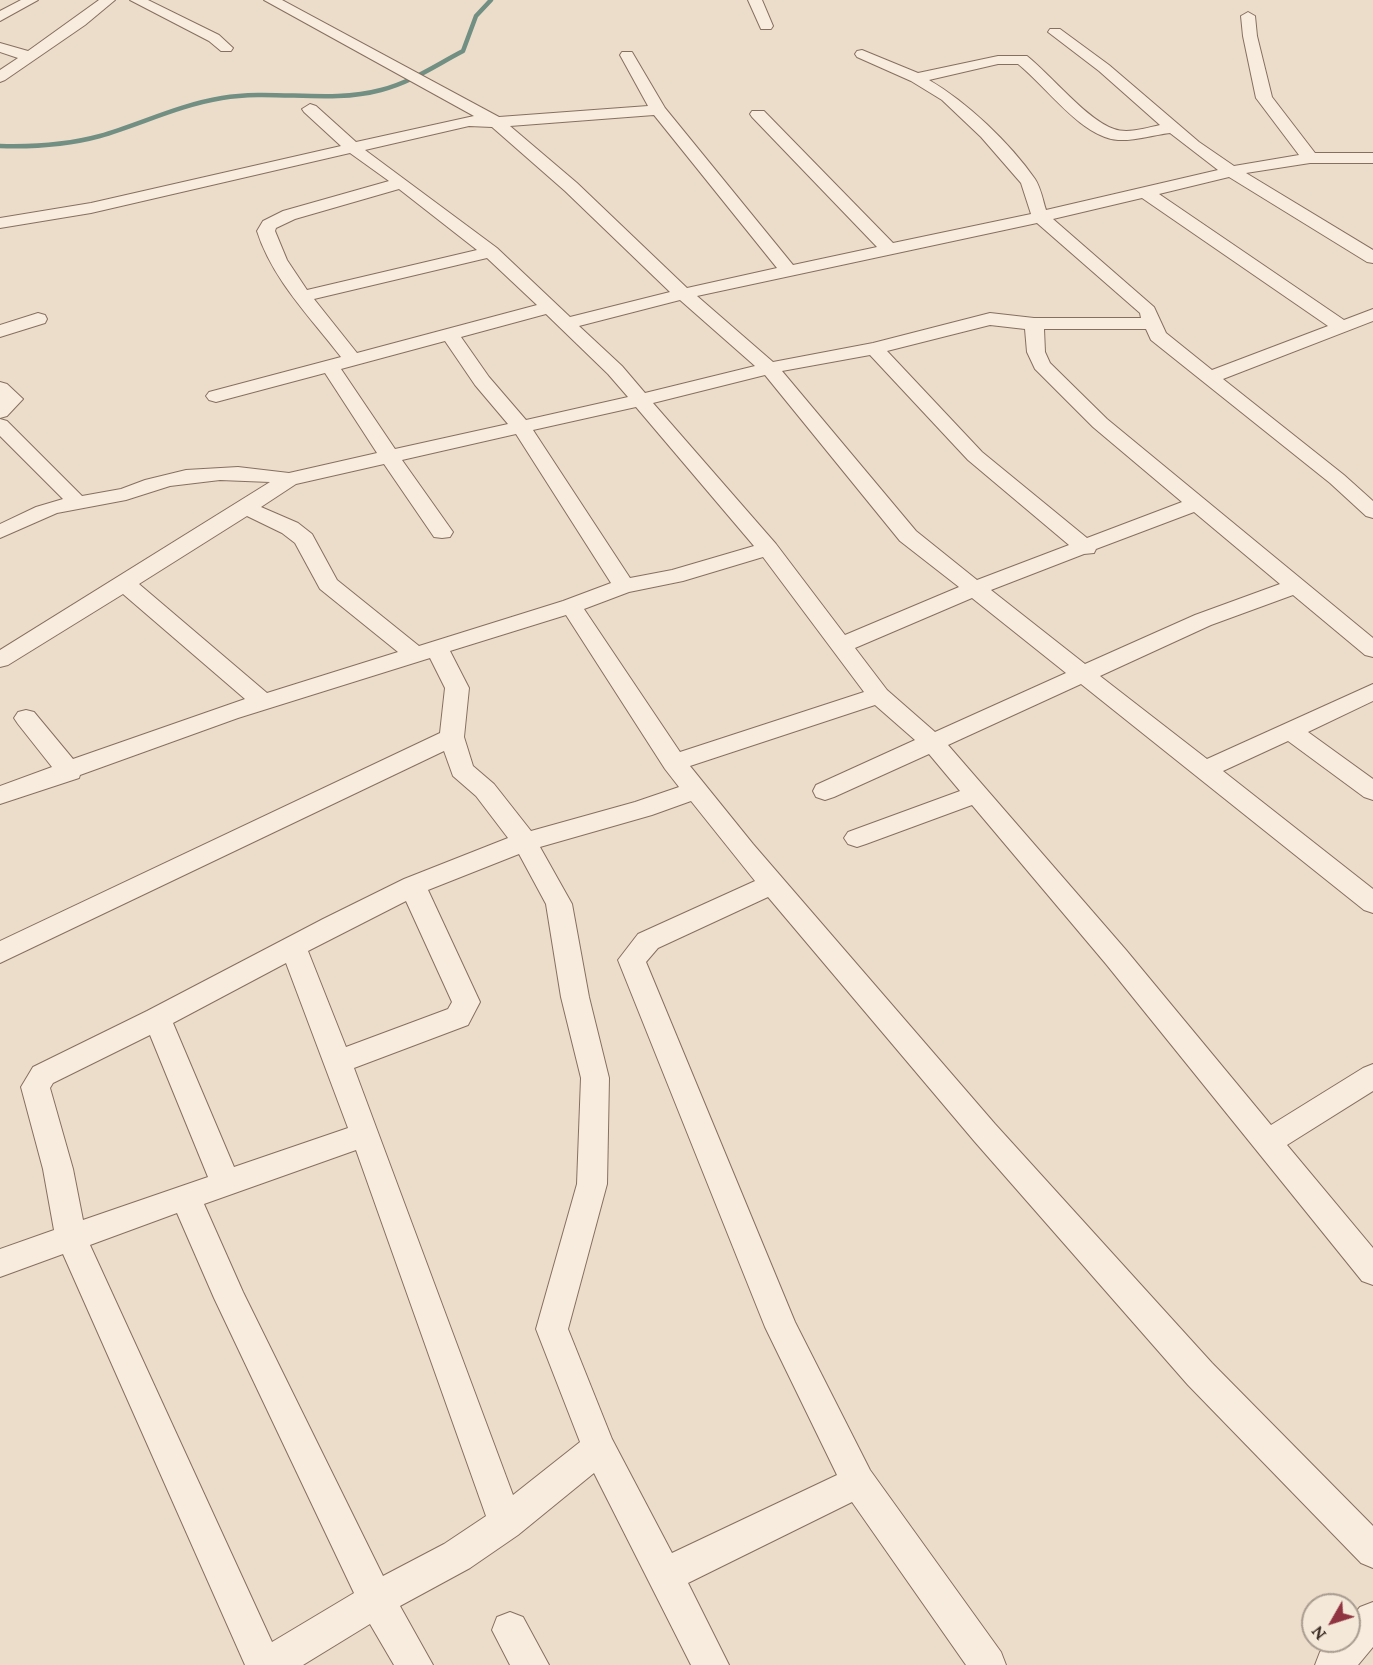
<!DOCTYPE html>
<style>
body{margin:0}
#map{position:relative;width:1373px;height:1665px;overflow:hidden;background:#ecddca;font-family:Lora,serif}
canvas{display:block}
.north{position:absolute;left:1301px;top:1593px;width:60px;height:60px;box-sizing:border-box;background:#f4e8d9;border:2px solid #a99c90;border-radius:50%;rotate:231deg;font-size:16px;font-weight:700;line-height:24px;text-align:center;color:#392a22}
.north::after{content:'';display:block;margin:auto;width:21px;height:27px;background:#913442;clip-path:polygon(50% 0,100% 100%,50% 72%,0 100%)}
</style>
<div id="map">
<canvas width="1373" height="1665"></canvas>
<div class="north">N</div>
</div>
<script>
const c = document.querySelector('canvas').getContext('2d');
c.lineJoin = 'round';
function stroke(path, color, width, dash) { c.strokeStyle = color; c.lineWidth = width; c.lineCap = dash ? 'butt' : 'round'; c.setLineDash(dash || []); c.stroke(path); }
function fill(path, color) { c.fillStyle = color; c.fill(path, 'evenodd'); }
stroke(new Path2D(`
 M0,146c34,1 67,-1 100,-10 41,-12 79,-31 122,-38 52,-9 107,6 159,-8 29,-7 55,-25 82,-39l13,-35 15,-16`), '#718f83', 4.5);
const minor = new Path2D(`
 M21,0h17l-38,21v-10z
 M99,0h16l-30,25 -80,55 -5,2v-12l18,-12 -18,-6v-9l28,8z
 M130,0h18l71,35 14,13 -2,3h-10l-12,-10z
 M264,0h18l217,117 149,-11 -28,-51 2,-3h10l33,56 128,157 84,-18 -125,-130 -2,-3 2,-3h12l129,132 138,-29 -10,-31 -40,-46 -39,-37 -31,-19 -54,-24 -2,-3 2,-3 5,-1 56,23 80,-17h29c23,18 61,65 87,73 14,5 32,-1 46,-4l-61,-54 -51,-39 2,-3h10l49,36 90,77 35,24 65,-11 -43,-57 -13,-62 -2,-20 7,-4 7,4 2,20 15,61 43,56h58v10h-63l-64,10 127,77v13l-6,-1 -138,-85 -70,17 185,126 29,-11v12l-150,58 121,96 29,26v17l-7,-2 -36,-33 -179,-143 -5,-11h-102l1,23 5,11 57,56 266,219v19l-8,-2 -72,-60 -82,30 -111,51 107,83 166,-75v17l-65,31 65,47v21l-9,-3 -76,-56 -65,30 150,118v24l-9,-3 -283,-226 -133,61 178,205 145,175 92,-57 10,-4v27l-86,54 86,103v37l-11,-4 -256,-317 -134,-159 -106,39 -9,3 -9,-3 -4,-6 4,-6 112,-41 -31,-37 -95,43 -9,3 -9,-3 -3,-6 3,-6 99,-45 -40,-35 -185,61 63,78 242,280 217,239 161,163v42l-12,-5 -173,-178 -213,-243 -207,-245 -110,51 -12,14 149,360 75,148 131,182 5,13h-40l-114,-163 -164,81 41,82h-38l-97,-192 -76,62 -48,33 -70,38 33,59h-39l-24,-41 -67,41h-58l-182,-411 -63,23v-28l54,-19 -11,-61 -22,-82 12,-20 114,-56 176,-92 81,-40 104,-41 -32,-42 -23,-20 -9,-25 -444,212v-22l440,-208 5,-45 -15,-30 -192,60 -158,57 -1,3 -79,26v-18l52,-19 -34,-43 -4,-6 4,-6 8,-2 8,2 39,47 172,-60 -122,-105 -115,71 -8,2v-17l270,-168 -50,-2 -50,6 -44,14 -69,13 -57,25v-14l36,-17 27,-8 -63,-63v-17l7,2 75,75 39,-7 24,-9 41,-10 52,-3 51,6 88,-20 -52,-80 -109,29 -7,-2 -3,-4 3,-4 132,-35c-30,-39 -69,-78 -84,-126l6,-10 20,-10 106,-30 -39,-28 -259,60 -91,15v-10l91,-15 250,-57 -37,-34 -2,-3 8,-5 6,2 40,36 118,-26zM998,64h20c28,22 63,73 100,76 17,1 35,-5 52,-7l48,37 -172,40c-3,-9 -5,-22 -11,-31 -25,-36 -68,-77 -106,-99zM654,115l123,153 -90,20 -110,-105 -67,-57zM469,126l23,1 73,64 105,101 -100,25 -73,-69 -132,-98zM399,189l78,61 -170,40 -20,-30 -12,-29 1,-3 19,-9zM1142,198l186,128 -116,44 -46,-37 -12,-26 -101,-88zM1037,223l103,90 1,5h-107l-44,-5 -117,30 -100,19 -76,-66zM487,258l50,47 -180,48 -43,-54zM680,300l75,66 -110,27 -23,-27 -43,-40zM546,314l62,60 20,23 -102,23 -37,-43 -28,-40zM990,325l35,4 2,23 8,17 58,58 89,75 -95,36 -105,-86 -95,-101zM445,341l30,44 33,39 -113,25 -54,-80zM870,355l98,105 101,85 -92,35 -61,-49 -134,-160zM765,375l135,166 59,46 -114,48 -69,-91 -123,-141zM636,407l118,139 -82,24 -42,8 -97,-148zM516,434l95,149 -48,18 -144,45 -82,-66 -25,-46 -14,-11 -37,-16 35,-23 88,-20 50,73 8,1 8,-1 3,-5 -51,-72zM1194,512l86,72 -85,31 -110,49 -94,-74 93,-36 10,-1 2,-4zM247,516l35,17 13,10 25,46 78,63 -131,41 -128,-109zM763,557l101,135 -184,60 -96,-143 45,-17 54,-11zM972,598l94,75 -131,59 -48,-42 -32,-42zM566,615l99,154 14,18 -44,15 -104,29 -37,-47 -21,-18 -9,-29 5,-49 -19,-37zM691,801l64,80 -117,53 -20,26 147,367 72,148 -165,78 -60,-114 -44,-110 39,-145 2,-106 -20,-81 -17,-93 -32,-57 112,-32zM519,854l27,50 15,93 20,81 -4,106 -41,145 44,113 -67,53 -159,-427 114,-43 12,-23 -52,-112zM406,901l46,101 -4,7 -102,38 -38,-96zM286,963l62,165 -114,39 -61,-144zM150,1035l58,142 -125,43 -10,-51 -23,-81 3,-5zM356,1150l130,366 -42,28 -61,32 -140,-284 -39,-88zM177,1213l37,85 140,295 -82,49 -182,-397z
 M748,0h14l11,26 -2,3h-10z
 M38,313l7,2 2,4 -2,4 -45,14v-12z
 M0,382l7,2 16,15 -16,17 -7,2z
 M1373,1602v45l-15,18h-43l5,-13 10,-11h19v-21l11,-13z
 M510,1612l13,5 26,48h-39l-18,-35 5,-13z`);
stroke(minor, '#876f60', 2);
fill(minor, '#f7ecdd');
</script>
